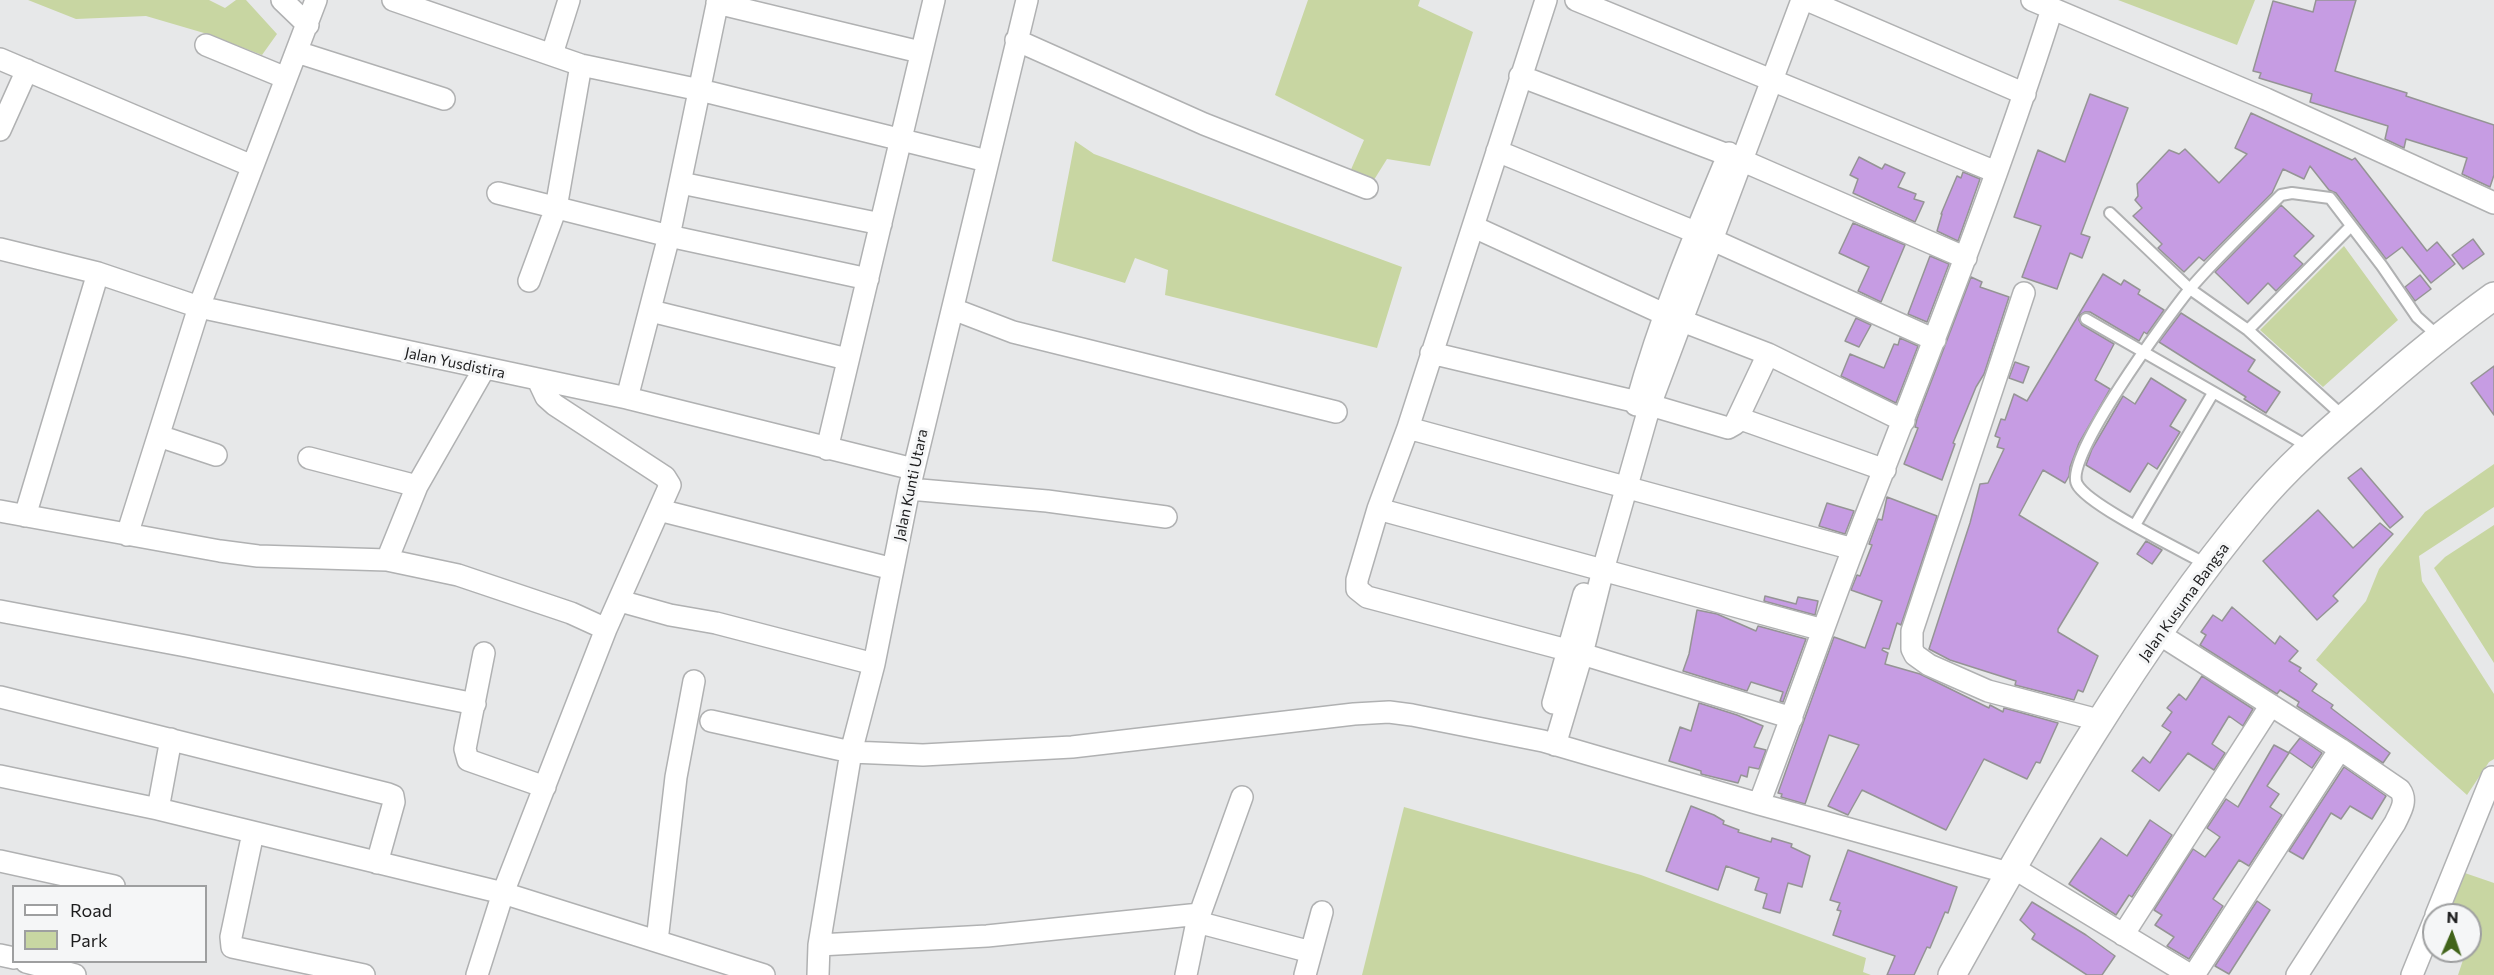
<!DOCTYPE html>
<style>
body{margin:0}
#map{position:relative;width:2494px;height:975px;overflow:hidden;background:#e7e8e9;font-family:Commissioner,sans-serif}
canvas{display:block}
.legend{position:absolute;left:12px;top:885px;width:195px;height:78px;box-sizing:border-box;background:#f5f6f7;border:2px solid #9e9fa0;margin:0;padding:8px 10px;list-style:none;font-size:18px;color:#1c1c1d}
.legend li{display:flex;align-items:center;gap:12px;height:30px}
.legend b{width:30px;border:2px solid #9e9fa0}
.north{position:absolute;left:2422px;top:903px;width:60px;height:60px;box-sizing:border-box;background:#f5f6f7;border:2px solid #9e9fa0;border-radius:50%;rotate:2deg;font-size:16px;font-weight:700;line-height:24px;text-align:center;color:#1c1c1d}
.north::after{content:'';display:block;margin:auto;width:21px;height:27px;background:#41631a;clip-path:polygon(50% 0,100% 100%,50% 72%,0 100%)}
</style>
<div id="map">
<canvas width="2494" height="975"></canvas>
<ul class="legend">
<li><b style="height:8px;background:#fff"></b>Road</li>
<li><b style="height:16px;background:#c8d6a2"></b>Park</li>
</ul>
<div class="north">N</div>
</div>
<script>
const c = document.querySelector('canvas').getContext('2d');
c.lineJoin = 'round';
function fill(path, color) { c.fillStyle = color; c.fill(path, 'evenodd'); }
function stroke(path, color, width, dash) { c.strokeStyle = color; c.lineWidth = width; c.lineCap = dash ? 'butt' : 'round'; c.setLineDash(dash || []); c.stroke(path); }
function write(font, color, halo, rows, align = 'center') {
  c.font = font + ' Commissioner,sans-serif'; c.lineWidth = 6; c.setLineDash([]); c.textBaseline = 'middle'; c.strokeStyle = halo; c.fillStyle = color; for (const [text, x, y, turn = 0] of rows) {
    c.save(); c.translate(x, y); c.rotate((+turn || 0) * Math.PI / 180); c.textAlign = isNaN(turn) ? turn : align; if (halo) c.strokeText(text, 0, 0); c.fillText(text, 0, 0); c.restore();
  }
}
fill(new Path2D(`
 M28,0h181l16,8 11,-8h10l31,34 -15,21 -58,-22 -58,-17 -70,3z
 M1308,0h112l-2,6 55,26 -43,134 -43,-7 -15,24 -23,-9 15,-34 -89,-45z
 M2118,0h137l-18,45z
 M1075,141l19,13 308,113 -25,81 -212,-53 3,-25 -33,-12 -10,25 -73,-22z
 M2344,246l54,74 -75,67 -63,-57z
 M2494,464v43l-75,49 3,25 72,113v65l-5,3 -22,33 -151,-135 50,-59 13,-32 46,-57z
 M2494,525v138l-60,-95 11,-11z
 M1404,807l237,68 225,83 -3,14 8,3h-509z
 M2459,871l35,12v92h-36l8,-24h4v-36h-29z`), '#c8d6a2');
const building = new Path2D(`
 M2316,0h40l-21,71 72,22 -1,3 88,29v50l-4,12 -28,-13 5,-16 -61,-19 -2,9 -19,-9 3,-13 -78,-24 2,-8 -53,-16 2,-5 -8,-2 20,-70 40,11z
 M2090,94l38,14 -47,126 9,3 -8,21 -12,-5 -13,36 -35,-12 19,-51 -27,-9 24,-67 27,12z
 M2251,113l101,47 3,-2 72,93 10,-9 18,22 -24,19 -29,-36 -16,12 -50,-66 -7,-3 -19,-24 -6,13 -21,-10 -11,24 -68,68 -5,-4 -15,15 -26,-24 4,-4 -29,-28 9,-8 -7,-8 3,-4 -1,-12 32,-34 10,4 6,-5 34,34 28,-29 -12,-6z
 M1859,157l23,12 3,-5 20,9 -7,14 18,7 -2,5 10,3 -9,20 -62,-29 5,-14 -8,-4z
 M1963,172l17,7 -22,62 -21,-10 5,-17h-1l16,-38 4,2z
 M2281,205l33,31 -20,20 9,8 -27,27 -8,-8 -20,21 -33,-32z
 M1853,223l52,22 -24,57 -23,-11 11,-24 -30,-14z
 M2473,239l11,15 -21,15 -11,-14z
 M1930,256l19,8 -22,58 -19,-8z
 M2103,274l18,11 3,-5 16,10 -2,4 26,16 -17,24 -3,-2 -5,9 -49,-29h-5l-5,3 -1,5 3,5 32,19 -19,36 15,9 -31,54 -9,24 -1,9 -4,7 -22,-13 -24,45 79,48 -40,66v3l40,24 -15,36 -5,-2 -4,10 -59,-15 1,-4 -66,-21 -21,-11 41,-126 10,-39 8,-1 16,-34 -7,-2 3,-9 -5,-2 6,-17 4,1 9,-26 13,7z
 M2420,275l11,14 -16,12 -10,-14z
 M1971,277l11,5 -2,5 29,10 -25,77 -8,13 -23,56 2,1 -13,36 -38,-16 14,-36 -3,-1 2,-8z
 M2181,313l74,47 -7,11 32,21 -14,21 -22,-14 2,-2 -87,-55z
 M1856,318l15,7 -12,22 -14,-6z
 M1900,338l18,8 -22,57 -55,-27 9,-22 34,14 10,-24 4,1z
 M2015,362l14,5 -6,16 -14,-5z
 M2494,366v49l-23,-32z
 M2151,378l35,22 -16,26 10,6 -23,37 -9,-6 -18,29 -44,-27 6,-16 31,-53 12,8z
 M2361,468l42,49 -13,11 -42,-50z
 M1887,497l50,19 -36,109 -4,-2 -8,26 -6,-1 -1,2 6,3 -3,11 35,10 69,34 1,-3 13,7 1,-4 54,15 -18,40 -4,-1 -9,17 -43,-20 -38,71 -84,-40 -14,25 -20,-9 31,-61 -30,-10 -24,69 -24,-7 1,-3 -4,-1 56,-156 31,11 17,-47 -31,-11 6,-15 3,1 12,-31 -3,-1 9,-25 4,1z
 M1827,503l27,8 -9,23 -26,-8z
 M2318,510l35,38 27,-25 13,11 -60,62 5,5 -21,19 -54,-59z
 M2146,541l16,9 -10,14 -15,-10z
 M1765,596l31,8 2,-7 20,4 -3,14 -51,-14z
 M2232,607l43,37 5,-8 18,15 -9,10 12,7 -2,3 18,13 -5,7 21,14 -2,3 59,45 -7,10 -86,-57 2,-4 -19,-12 -3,4 -77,-49 6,-10 -5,-3 12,-17 9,6z
 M1697,610l20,4 39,17 2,-5 48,13 -23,63 -3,-1 3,-9 -32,-10 -4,9 -64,-20 6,-17z
 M2202,676l51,33 -10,17 -14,-10 -17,28 13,9 -11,17 -26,-17 -29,38 -27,-20 11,-14 7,6 21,-31 -9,-6 10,-14 -5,-4 12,-14 7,6z
 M1699,703l38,12 26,11 -9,21 12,3 -7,19 -10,-2 -2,10 -6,-2 -3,8 -37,-9v-3l-32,-10 11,-34 11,4z
 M2300,738l22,15 -10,15 -23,-16z
 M2274,745l15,8 -22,33 12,8 -9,13 12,8 -33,51 -10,-6 -26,39 10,7 -34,53 -22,-13 7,-9 -19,-12 7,-10 -8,-5 39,-61 12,8 15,-20 -13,-9 19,-29 12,8z
 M2344,767l42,29 -14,23 -22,-13 -9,13 -10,-6 -28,46 -14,-8z
 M1691,806l23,9 10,6 -1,3 16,6 -1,2 33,10 1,-4 20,6 -1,3 19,9 -8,31 -14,-4 -8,30 -17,-5 4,-14 -12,-4 4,-12 -33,-12 -8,24 -52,-19z
 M2150,820l22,15 -40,62 -3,-2 -13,20 -47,-31 32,-46 26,18z
 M1848,850l109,37 -9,26 -3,-1 -15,36 -3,-1 -13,28h-27l8,-19 -62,-21 8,-24 -4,-1 3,-7 -10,-3z
 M2257,901l13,9 -41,64 -14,-8z
 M2032,902l54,33 29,21 -13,19h-15l-55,-36 3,-5 -15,-14z`);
fill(building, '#c69ce3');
stroke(building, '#959495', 1.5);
const service = new Path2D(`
 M2110,213l80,76 58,41 96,87
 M2086,319l223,128
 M2248,330l103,-104
 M2135,525l78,-132
 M2208,565c-25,-14 -121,-60 -131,-81 -14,-26 91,-168 112,-194 28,-33 61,-64 92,-95l11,-2 38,5 52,68 35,51 21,19`);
const minor = new Path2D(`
 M282,0l26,25
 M393,0l188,65 119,25 287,71
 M1546,0l-138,428 -30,81 -21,71v9l10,8 215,57 210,64
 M1576,0l420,172
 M1807,0l218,94
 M2032,0l234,99 228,104
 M717,3l203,49
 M1016,40l188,84 163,64
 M206,45l80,33
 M297,52l147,47
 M552,54l17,-54
 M0,59l252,107
 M1520,76l221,84 225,98
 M0,130l27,-60
 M1497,151l198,81 240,108
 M681,183l200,41
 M498,193l171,43 199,43
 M1474,227l190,87 104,40 136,67
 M0,249l98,24 101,34 428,91 286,71
 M529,281l27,-73 25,-143
 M2024,293l-112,338v18l3,6 14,10 59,26 114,30
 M953,309l60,23 323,80
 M651,311l196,48
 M1431,353l219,52 78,23 7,-4 33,-70
 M538,380l8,17 9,8 110,72 5,8 -64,144
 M627,398l42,-162 49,-236
 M1636,405c24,-87 58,-169 93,-252
 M1738,418l147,52
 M1408,428l445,121
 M159,436l57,19
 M827,449l107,-449
 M309,458l108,28
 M909,489l138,12 119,16
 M1378,509l445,121
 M659,510l234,59
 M0,511l220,40 38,5 129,4 71,15 113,38 35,16 -103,264 -26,82
 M25,516l73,-243
 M127,535l72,-228 117,-307
 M387,560l30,-74 67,-117
 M620,601l50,14 46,8 158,41
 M0,611l186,35 289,58
 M2159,634l181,115 60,41c8,11 0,22 -5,33l-98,152
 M484,653l-19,96 3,11 77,27
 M0,697l388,97 5,2 1,6 -17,61
 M1553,703l31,-109
 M711,721l140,31 72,3 149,-8 282,-33 35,-2 23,3 131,26 216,63 250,69
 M1555,745l27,-91 21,-84 47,-165 152,-405
 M0,776l158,33 345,84 261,82
 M1759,804c32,-84 62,-170 94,-255 69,-179 141,-357 199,-540
 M158,809l13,-70
 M253,833l-22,104 1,10 132,28
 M0,861l114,25
 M2012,867l178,108
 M2436,915l56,-138
 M1197,922l114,30
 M2123,935l148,-230
 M657,941l19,-164 18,-96
 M819,945l168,-9 213,-22
 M0,955l14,3
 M26,962l49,13
 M818,975l1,-30 32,-193 23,-88 35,-175 118,-489
 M1186,975l11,-53 45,-125
 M1305,975l17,-63
 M2194,975l146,-226
 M2412,975l22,-54`);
const tertiary = new Path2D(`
 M1952,975c88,-158 185,-328 301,-467 33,-40 72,-74 111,-107 42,-37 84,-72 130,-105`);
stroke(service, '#b0b1b2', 14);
stroke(minor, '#b0b1b2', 24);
stroke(tertiary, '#b0b1b2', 30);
stroke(service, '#fff', 10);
stroke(minor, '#fff', 21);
stroke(tertiary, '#fff', 27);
write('15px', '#1c1c1d', '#f5f6f7', [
 ["Jalan Yusdistira",455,363,12],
 ["Jalan Kunti Utara",911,485,-78],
 ["Jalan Kusuma Bangsa",2184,602,-54]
]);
</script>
